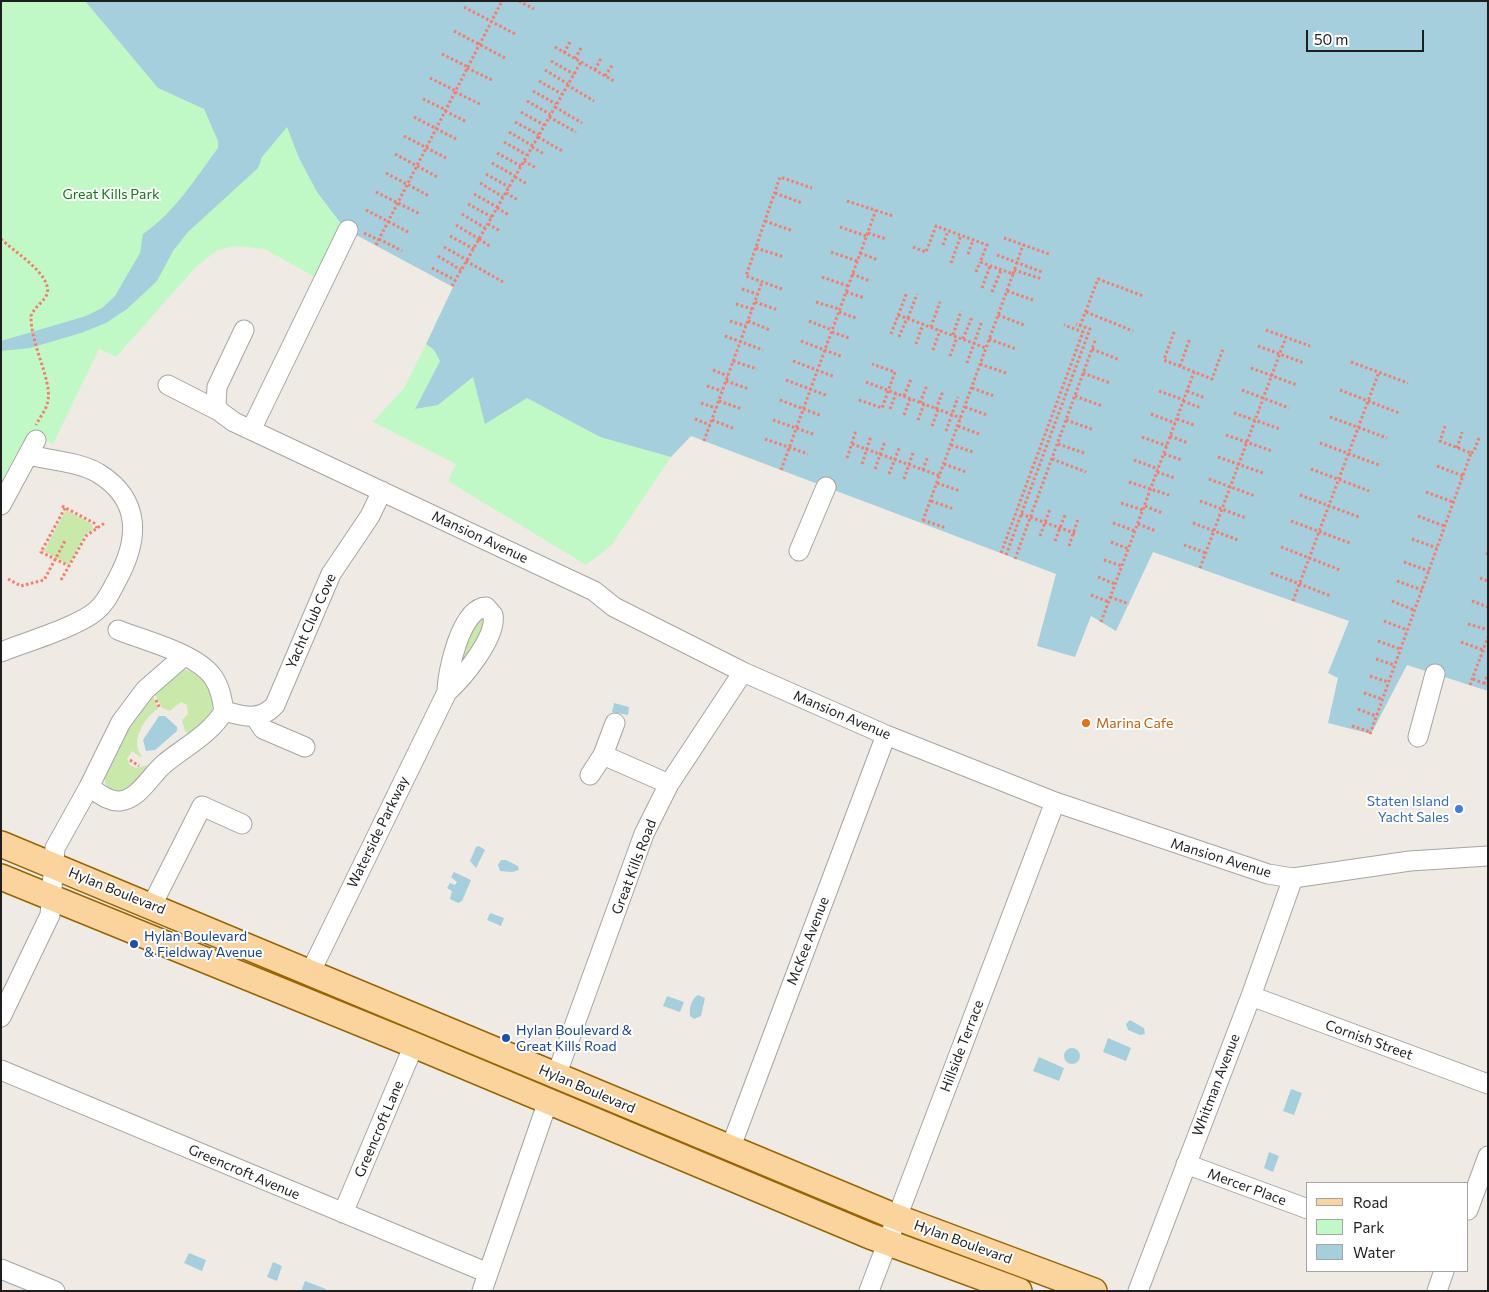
<!DOCTYPE html>
<style>
body{margin:0}
#map{position:relative;width:1489px;height:1292px;overflow:hidden;background:#efebe4;font-family:Commissioner,sans-serif}
canvas{display:block}
.frame{position:absolute;inset:0;border:2px solid #1e1e1e;pointer-events:none}
.legend{position:absolute;left:1306px;top:1182px;width:162px;height:90px;box-sizing:border-box;background:#fff;border:1px solid #a5a5a5;margin:0;padding:6px 9px;list-style:none;font-size:15px;color:#1e1e1e}
.legend li{display:flex;align-items:center;gap:10px;height:25px}
.legend b{width:25px;border:1px solid #a5a5a5}
.scale{position:absolute;left:1306px;top:30px;width:118px;height:22px;box-sizing:border-box;border:2px solid #1e1e1e;border-top:0;padding-left:6px;font-size:15px;line-height:18px;white-space:nowrap;color:#1e1e1e;-webkit-text-stroke:4px #fff;paint-order:stroke}
</style>
<div id="map">
<canvas width="1489" height="1292"></canvas>
<div class="frame"></div>
<ul class="legend">
<li><b style="height:6px;background:#fbd39d"></b>Road</li>
<li><b style="height:14px;background:#c1f9c6"></b>Park</li>
<li><b style="height:14px;background:#a5cfdc"></b>Water</li>
</ul>
<div class="scale">50 m</div>
</div>
<script>
const c = document.querySelector('canvas').getContext('2d');
c.lineJoin = 'round';
function fill(path, color) { c.fillStyle = color; c.fill(path, 'evenodd'); }
function stroke(path, color, width, dash) { c.strokeStyle = color; c.lineWidth = width; c.lineCap = dash ? 'butt' : 'round'; c.setLineDash(dash || []); c.stroke(path); }
function write(font, color, halo, rows, align = 'center') {
  c.font = font + ' Commissioner,sans-serif'; c.lineWidth = 4; c.setLineDash([]); c.textBaseline = 'middle'; c.strokeStyle = halo; c.fillStyle = color; for (const [text, x, y, turn = 0] of rows) {
    c.save(); c.translate(x, y); c.rotate((+turn || 0) * Math.PI / 180); c.textAlign = isNaN(turn) ? turn : align; if (halo) c.strokeText(text, 0, 0); c.fillText(text, 0, 0); c.restore();
  }
}
fill(new Path2D(`
 M66,510l26,14 1,6 -8,5 -16,30 -25,-14z
 M483,617l2,2v15l-34,41 16,-46z
 M184,670c21,-1 33,27 27,45 -3,8 -15,14 -21,19l-5,-3 -3,-11 6,-6 -1,-9 -6,-3 -11,9 -8,-3 -8,-16z
 M152,694l6,15c-13,7 -29,33 -16,47l-2,1 -8,-6 -5,8 3,6 6,3 20,-5c-11,10 -45,51 -52,14l24,-49z`), '#c9e9aa');
fill(new Path2D(`
 M1,1h84l73,87 46,21 14,32 69,-15c16,42 31,68 58,103l-27,50 -53,-30 -29,-3 -18,4 -22,17 -80,90 -17,-8 -46,95 -23,-14 -29,51z
 M426,344l8,6 6,11 -25,47 23,-3 35,-28 54,21 73,39 71,20 -60,89 -25,19 -138,-84 8,-17 -83,-42 31,-34z`), '#c1f9c6');
fill(new Path2D(`
 M85,1h1403v690l-81,-26 -36,69 -43,-11 10,-45 -10,-5 21,-52 -196,-69 -37,79 -25,-15 -16,41 -38,-11 19,-72 -365,-138 -20,21 -71,-20 -73,-39 -42,26 -12,-47 -35,28 -23,4 25,-48 -6,-11 -8,-6 27,-57 -108,-58 -28,-37 -18,-34 -12,-31 -25,30 -4,11 -70,64 -15,19 -16,30 -30,28 -21,14 -25,10 -51,15 -29,3v-10l85,-25 16,-8 13,-12 25,-43 3,-19c32,-22 52,-55 75,-86v-7l-14,-32 -46,-21z
 M614,703l15,4 -1,8 -16,-3z
 M159,716h6l12,11v4l-22,19 -9,1 -3,-11z
 M479,846l6,4 -9,18 -6,-7 6,-14z
 M501,860h5l12,6 1,4 -7,2 -12,-1 -2,-6z
 M454,872l17,8 -9,21 -4,2 -8,-4 2,-8 -5,-3 3,-5 5,2 2,-3 -6,-5z
 M490,913l14,5 -3,8 -14,-6z
 M698,995l7,3 -4,18 -7,3 -4,-3c-1,-7 1,-17 8,-21z
 M667,996l17,6 -4,10 -17,-6z
 M1130,1020l14,8 1,6 -5,1 -12,-5 -2,-6z
 M1108,1038l23,10 -5,13 -23,-9z
 M1064 1056a8 8 0 1 1 16 0a8 8 0 1 1-16 0Z
 M1039,1057l25,11 -5,13 -26,-10z
 M1291,1089l11,4 -8,22 -11,-4z
 M1269,1152l10,4 -6,16 -9,-4z
 M189,1253l17,7 -4,11 -18,-8z
 M273,1262l9,4 -5,15 -10,-4z
 M305,1281l21,8 -1,2h-24z`), '#a5cfdc');
const minor = new Path2D(`
 M244,330l-27,57 -1,17 3,7 15,11 360,169 20,16 129,65 143,63 169,67 213,72 25,4 117,-17 78,-5
 M168,385l51,26
 M251,430l97,-200
 M1,505l35,-65
 M799,551l27,-64
 M1,652c25,-10 76,-25 95,-41 10,-8 15,-20 21,-31 22,-40 25,-80 -19,-107 -19,-11 -48,-13 -70,-18
 M224,711c18,5 36,11 51,-6l56,-131 39,-58 12,-25
 M255,717l8,12 42,18
 M1418,737l17,-63
 M603,755l66,29
 M590,775l13,-20 12,-32
 M89,787c10,6 19,15 31,14 19,-2 31,-26 44,-37 20,-17 47,-30 60,-53 -2,-12 -4,-24 -11,-34 -17,-24 -68,-36 -95,-47
 M152,905l50,-99 40,18
 M310,973l137,-281c16,-14 50,-55 46,-77l-7,-8c-25,1 -39,65 -39,85
 M1251,996l237,88
 M1,1017l49,-102 5,-67 34,-61 32,-65 24,-32 39,-34
 M1,1070l487,203
 M556,1076l88,-242 25,-50 74,-112
 M730,1149l156,-414
 M1186,1164l122,45
 M1468,1210l20,-54
 M343,1213l71,-168
 M1,1269l54,22
 M482,1291l66,-190
 M869,1291l186,-489
 M1138,1291l113,-295 42,-118
 M1437,1291l7,-20`);
const major = new Path2D(`
 M1,844l895,373 198,74
 M1,877l413,168 456,191 149,55`);
stroke(minor, '#a5a5a5', 21);
stroke(major, '#966502', 28);
stroke(new Path2D(`
 M519,1l15,8
 M464,7l53,28
 M454,31l51,27
 M555,47l59,34
 M564,53l7,-13
 M442,54l26,13
 M575,59l7,-13
 M551,61l23,13
 M467,68l25,12
 M545,70l23,14
 M595,70l6,-12
 M605,76l8,-12
 M430,78l26,13
 M539,81l23,13
 M567,85l27,16
 M533,91l23,13
 M455,92l25,12
 M423,99l23,11
 M527,101l23,13
 M555,107l27,16
 M445,111l22,11
 M521,112l23,13
 M414,117l44,23
 M549,117l27,15
 M515,122l24,13
 M509,132l24,14
 M404,136l44,23
 M538,137l26,15
 M504,142l23,13
 M532,147l12,7
 M497,153l24,13
 M395,154l22,12
 M524,161l12,7
 M492,163l23,13
 M417,166l22,12
 M386,173l43,23
 M486,174l23,13
 M515,177l12,7
 M480,183l23,14
 M376,192l44,22
 M506,193l12,7
 M775,193l27,10
 M474,194l23,13
 M847,201l46,15
 M468,204l24,13
 M497,208l12,7
 M366,210l44,23
 M462,214l23,14
 M765,221l28,10
 M488,224l12,7
 M456,225l23,14
 M840,227l26,9
 M364,233l15,7
 M868,233l18,6
 M450,236l24,13
 M1004,238l45,16
 M1,239c12,12 52,36 46,55 -3,8 -13,13 -16,22 -1,26 21,65 17,84 -1,9 -8,17 -12,25
 M379,239l23,12
 M479,239l12,8
 M376,245l126,-244
 M943,245l5,-14
 M444,247l23,13
 M913,247l13,5 10,-26 51,19 -7,17 33,12 -91,249
 M756,248l28,9
 M831,252l26,9
 M860,253l18,7
 M968,254l5,-14
 M997,255l45,17
 M438,256l23,14
 M466,261l37,21
 M951,263l10,-28
 M432,268l23,12
 M1014,270l28,9
 M976,272l4,-10
 M852,274l18,7
 M1013,274l10,-29
 M822,277l26,9
 M452,286l129,-224
 M982,288l8,-22
 M742,289l15,5
 M782,289l-36,-13 34,-99 32,11
 M1007,291l26,9
 M846,292l19,6
 M992,292l9,-22
 M755,302l23,8
 M816,302l23,7
 M736,304l16,5
 M839,312l17,6
 M1086,312l47,19
 M898,315l88,33
 M998,315l26,10
 M908,318l9,-24
 M730,321l16,5
 M748,321l22,9
 M809,321l23,9
 M1080,326l18,-47 45,17
 M931,327l9,-25
 M1266,330l44,16
 M832,332l17,6
 M1174,332l-10,28 48,19 11,-30
 M891,334l16,-42
 M953,335l8,-24
 M725,336l38,14
 M899,337l8,-19
 M963,339l9,-22
 M989,339l27,10
 M801,341l42,16
 M916,344l7,-20
 M1258,346l46,17
 M1092,349l28,11
 M933,350l7,-20
 M950,356l7,-19
 M733,361l24,8
 M793,361l42,16
 M1351,362l57,21
 M967,363l15,-42
 M980,364l26,9
 M1180,366l10,-28
 M1251,368l46,17
 M713,370l15,6
 M1083,373l27,10
 M786,380l42,16
 M726,381l23,8
 M866,382l95,36
 M707,386l15,5
 M972,388l22,8
 M1242,390l47,18
 M1340,390l59,23
 M1159,391l25,9
 M1187,391l18,7
 M904,396l7,-17
 M1075,396l27,10
 M780,400l42,16
 M859,400l23,8 13,-36 -23,-8
 M719,401l23,8
 M1183,401l18,7
 M701,403l15,5
 M920,403l7,-18
 M965,407l22,8
 M890,409l6,-16
 M936,409l7,-18
 M1234,413l46,16
 M1151,414l24,9
 M904,415l6,-16
 M1330,417l57,21
 M695,419l15,6
 M1177,419l17,6
 M712,420l23,9
 M773,420l40,14
 M918,420l6,-16
 M1066,420l28,10
 M932,426l6,-16
 M958,426l21,8
 M946,431l12,-34
 M1226,435l46,16
 M1170,436l18,7
 M1142,437l25,9
 M765,439l43,15
 M704,441l58,-159
 M1320,443l59,22
 M852,444l88,32
 M1058,444l26,9
 M951,445l22,7
 M1457,448l5,-16
 M1471,453l3,-2 5,-13
 M1164,454l18,6
 M1218,457l45,16
 M847,458l9,-28
 M1052,459l34,13
 M1134,460l24,9
 M862,464l9,-28
 M944,464l22,8
 M1437,466l26,10
 M875,469l10,-28
 M1311,469l58,22
 M781,470l95,-260
 M923,470l5,-14
 M1157,472l18,6
 M889,474l11,-28
 M904,479l9,-26
 M1209,479l46,17
 M1129,482l40,13
 M937,483l23,8
 M1426,492l27,10
 M1300,495l59,22
 M931,501l23,8
 M1200,501l46,17
 M1121,503l22,7
 M62,506l32,17 3,5
 M1145,506l17,7
 M65,508l-24,44 28,14
 M1021,514l56,20
 M1418,516l26,10
 M923,520l23,8
 M1291,521l59,22
 M1113,523l22,8
 M1193,523l45,17
 M1138,524l18,7
 M1040,536l10,-27
 M1412,539l25,9
 M1055,541l10,-26
 M1111,542l18,7
 M1184,545l22,8
 M1069,546l9,-27
 M1281,547l59,23
 M1001,553l82,-221 -19,-7
 M1486,553l2,1
 M1006,555l84,-226 -14,-5
 M1015,559l81,-221
 M1104,560l18,6
 M1404,562l25,9
 M1200,568l86,-231
 M1271,573l60,23
 M1098,577l17,7
 M1480,578l8,3
 M8,579l13,7 23,-6 21,-39
 M61,580l25,-44 20,-14
 M1397,581l25,9
 M1091,595l18,7
 M1110,597l19,7
 M1293,601l86,-229
 M1392,601l22,9
 M1472,601l16,6
 M1384,621l23,9
 M1101,622l93,-250
 M1468,624l20,6
 M1378,641l22,8
 M1461,642l22,8
 M1376,659l18,6
 M1370,676l18,6
 M1473,679l15,6
 M1484,684l4,-10
 M1470,685l18,-48
 M1364,693l18,6
 M156,700l4,9
 M1358,709l18,7
 M1352,726l19,6
 M1370,734l101,-281 -31,-12 5,-15
 M130,760l9,6`), '#f87b6c', 3, [2.5, 2.5]);
stroke(minor, '#fff', 19);
stroke(major, '#fbd39d', 25);
for (const [x, y, r, color] of [
 [1086,723,5,"#e8710a"],
 [1459,809,5,"#3f7fe0"],
 [134,944,5,"#1a4fb4"],
 [506,1038,5,"#1a4fb4"]
]) { const dot = new Path2D(); dot.arc(x, y, r, 0, 2 * Math.PI); c.fillStyle = color; c.fill(dot); stroke(dot, '#fff', 2); }
write('14px', '#0d7b16', '#fff', [
 ["Great Kills Park",111,194]
]);
write('14px', '#1e1e1e', '#fff', [
 ["Mansion Avenue",480,537,25],
 ["Yacht Club Cove",311,621,-66],
 ["Mansion Avenue",842,715,23],
 ["Waterside Parkway",378,832,-64],
 ["Mansion Avenue",1221,858,17],
 ["Great Kills Road",634,867,-69],
 ["Hylan Boulevard",117,891,22],
 ["McKee Avenue",808,941,-69],
 ["Cornish Street",1369,1040,20],
 ["Hillside Terrace",962,1046,-69],
 ["Whitman Avenue",1216,1085,-69],
 ["Hylan Boulevard",587,1089,23],
 ["Greencroft Lane",379,1129,-67],
 ["Greencroft Avenue",244,1172,23],
 ["Mercer Place",1247,1187,20],
 ["Hylan Boulevard",963,1242,20]
]);
write('14px', '#c56008', '#fff', [
 ["Marina Cafe",1096,723]
], 'left');
write('14px', '#366cbe', '#fff', [
 ["Staten Island",1449,801],
 ["Yacht Sales",1449,817]
], 'right');
write('14px', '#164399', '#fff', [
 ["Hylan Boulevard",144,936],
 ["& Fieldway Avenue",144,952],
 ["Hylan Boulevard &",516,1030],
 ["Great Kills Road",516,1046]
], 'left');
</script>
